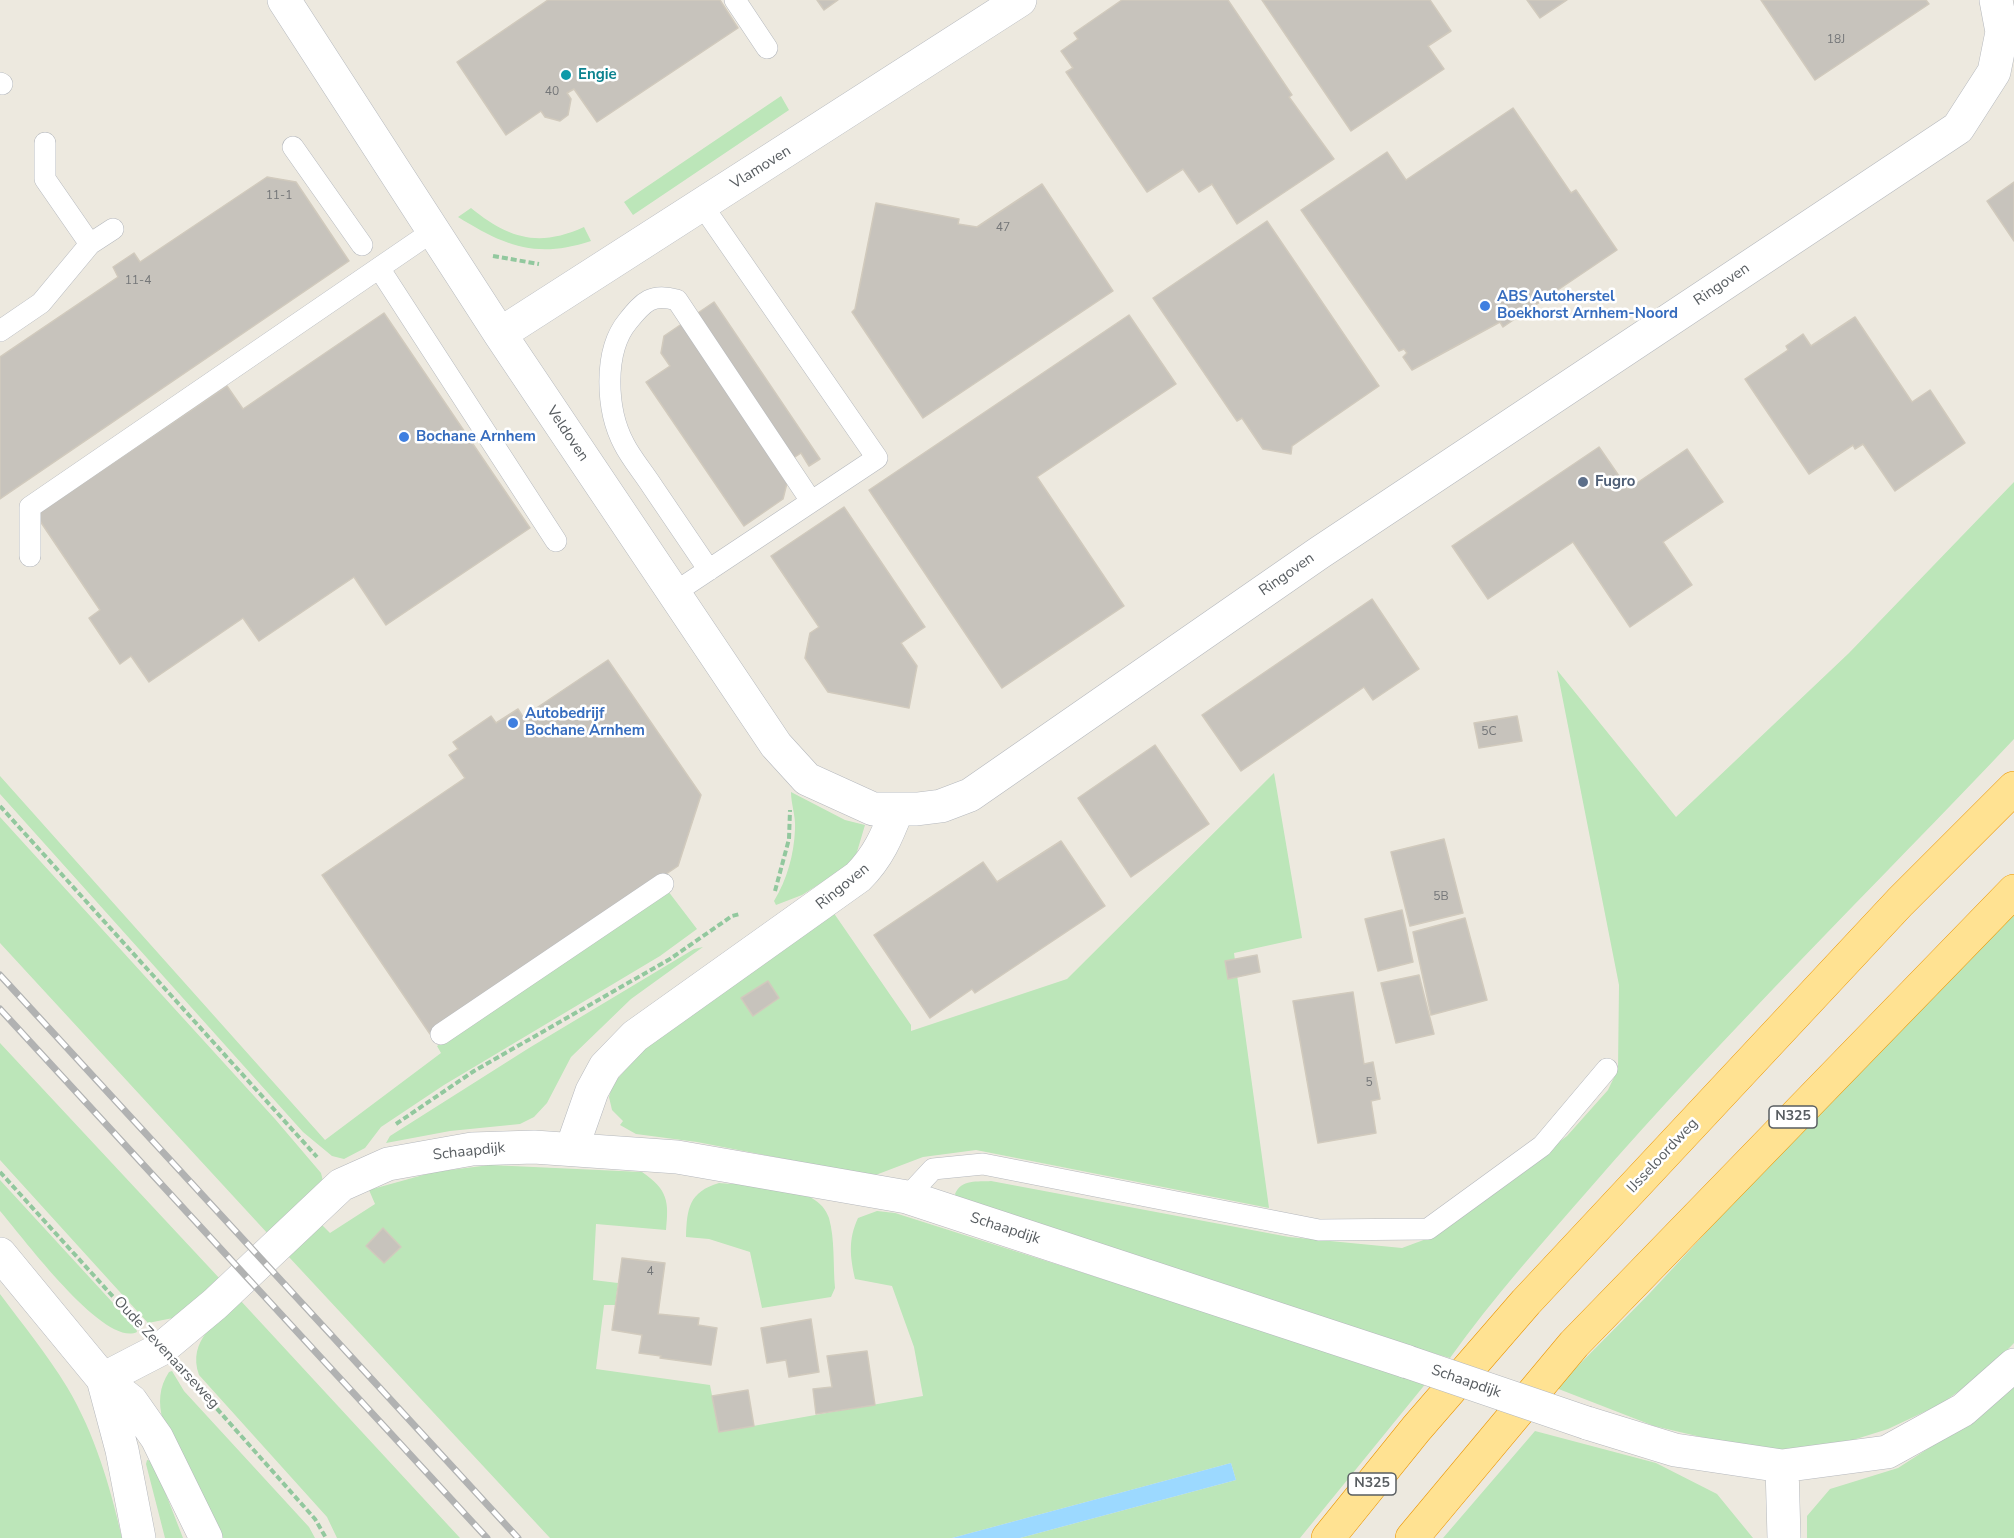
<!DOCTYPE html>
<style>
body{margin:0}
canvas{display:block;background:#ede9df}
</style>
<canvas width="2014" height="1538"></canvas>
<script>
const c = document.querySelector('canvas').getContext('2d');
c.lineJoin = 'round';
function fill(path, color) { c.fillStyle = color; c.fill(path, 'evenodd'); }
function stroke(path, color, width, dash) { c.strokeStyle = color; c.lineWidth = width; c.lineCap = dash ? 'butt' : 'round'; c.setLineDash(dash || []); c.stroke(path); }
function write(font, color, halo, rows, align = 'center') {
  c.font = font + ' "Nunito Sans",sans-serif'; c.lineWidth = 5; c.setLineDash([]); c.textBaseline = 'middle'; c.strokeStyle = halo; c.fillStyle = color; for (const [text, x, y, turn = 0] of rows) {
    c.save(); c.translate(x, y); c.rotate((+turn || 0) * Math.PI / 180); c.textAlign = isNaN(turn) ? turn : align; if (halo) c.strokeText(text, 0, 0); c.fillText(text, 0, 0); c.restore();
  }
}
fill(new Path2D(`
 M781,96l8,14 -156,105 -9,-13z
 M471,208c37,30 67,40 113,19l7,14c-55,18 -86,5 -133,-24z
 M2014,482v257c-141,149 -288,293 -423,448 -49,56 -98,111 -141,171l-169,-49 -324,-110 -2,-5c6,-15 23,-12 36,-13l298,56 113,11 35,-13 130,-99 41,-46 10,-21 1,-84 -62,-315 119,147 173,-164z
 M1274,773l28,165 -68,15 35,255 -293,-58 -53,7 -50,19 -176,-34 -61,-8 -16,-9 3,-4 -11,-11 -3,-13 4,-13 35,-40 183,-135 80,116v6l156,-52z
 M0,776l325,364 116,-87 -4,-7 231,-155 29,38 -37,27 -216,129 -63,42 -16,21 -21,11 -12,-3 -29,-24 -303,-338z
 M791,792l54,28 20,5 -11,37 -52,33 -26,10 -2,-4c13,-22 20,-46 21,-72 1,-12 -4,-25 -4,-37z
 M0,817l275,302 46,54 2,8 -54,54 -269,-292z
 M2014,912v431l-27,28 -46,33 -53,25 -51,16 -76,6 -107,-25 -98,-38 93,-94 165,-178z
 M703,947l-72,52 -60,58 -24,46 -13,14 -14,7 -70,7 -64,12 4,-7 139,-88 165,-99z
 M0,1043l221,237 -43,37 -30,6 -148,-163z
 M490,1165l152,7c26,18 27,29 24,58l-70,-6 -3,56 25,3 -3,22h-11l-8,64 114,16 9,47 204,-36 -9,-49 -22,-61 -37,-7c-5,-23 -7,-39 3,-61l19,-7 18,2 532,169 -127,156h-280l216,-58 -5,-17 -279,75h-402l-262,-282 34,-31 8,8 45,-29 -6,-14 65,-18z
 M0,1180l136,148 1,4c-33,16 -116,-97 -137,-121z
 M719,1183c31,3 99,-1 110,35 6,21 4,48 6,70l-4,9 -69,11 -12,-56 -41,-13 -23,-2c1,-29 3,-45 33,-54z
 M0,1294c23,31 47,60 67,93 28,47 43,99 55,151h-122z
 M240,1300l220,238h-123l-10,-21 -128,-142c-12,-35 18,-53 41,-75z
 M172,1371l12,20 125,136 6,11h-95l-57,-117c-5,-18 -4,-34 6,-49z
 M2014,1380v158h-207v-22l23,-27 68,-21 76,-49z
 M1535,1431l121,32 61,31 36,44h-310z
 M147,1460l6,1 30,77h-18l-19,-74z`), '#bce6b9');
fill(new Path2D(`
 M1231,1463l5,17 -216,58h-68z`), '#9cd9ff');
const building = new Path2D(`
 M548,0h172l18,28 -141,94 -23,-33 -7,4 4,6 -3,16 -8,6 -15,-4 -4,-6 -35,24 -49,-73z
 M817,0h21l-14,10z
 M1122,0h106l64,95 -3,2 45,62 -97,65 -25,-40 -13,8 -16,-23 -36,23 -81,-120 7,-4 -12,-17 17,-12 -4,-6z
 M1262,0h168l21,31 -23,15 16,23 -93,62z
 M1527,0h40l-27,18z
 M1761,0h165l3,4 -114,76z
 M1513,108l58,85 5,-3 41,60 -114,77 -3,-5 -88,48 -9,-13 4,-4 -3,-4 -5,2 -98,-141 86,-58 19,28z
 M267,177l29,5 53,79 -349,238v-142l118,-80 -5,-10 21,-14 6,9z
 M2014,182v59l-27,-40z
 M1042,184l71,107 -190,127 -71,-106 3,-3 21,-106 83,16 -1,5 19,3z
 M1267,221l112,165 -87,60 -1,8 -28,-5 -21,-31 -5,3 -84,-123z
 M714,302l106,157 -11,7 -8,-13 -24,16 10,14 -4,16 -39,27 -98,-144 24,-16 -9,-13 3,-17z
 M384,313l146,215 -144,97 -32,-48 -95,64 -16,-23 -94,64 -18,-26 -11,8 -31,-46 11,-8 -64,-95 191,-129 16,23z
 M1129,315l47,69 -139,93 87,129 -122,82 -133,-198z
 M1855,317l57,85 18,-12 35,53 -70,48 -32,-47 -8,5 -2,-4 -44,29 -64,-95 43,-29 -2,-4 17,-12 8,12z
 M1599,447l29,42 59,-40 36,53 -60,40 29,43 -62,42 -57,-85 -85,57 -36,-53z
 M844,507l81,120 -24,16 16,23 -8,42 -81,-16 -23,-34 5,-25 9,-6 -48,-71z
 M1372,599l47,70 -46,31 -9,-13 -123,84 -39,-56z
 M608,660l93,135 -23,71 -248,168 -108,-159 143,-97 -16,-23 9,-6 -5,-7 38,-26 5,7 22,-14 5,8z
 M1517,716l5,25 -43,7 -5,-25z
 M1155,745l54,79 -78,53 -53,-79z
 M1444,839l19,74 -53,13 -19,-74z
 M1061,841l44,65 -130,87 -3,-4 -42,29 -56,-83 109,-73 14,20z
 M1402,910l11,52 -35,9 -13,-52z
 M1465,918l22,82 -56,15 -18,-83z
 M1257,955l3,17 -32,7 -3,-18z
 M1419,975l15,59 -38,9 -15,-60z
 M768,981l11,17 -26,18 -12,-18z
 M1353,992l11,72 9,-2 7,37 -9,2 5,32 -58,10 -25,-142z
 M383,1228l18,19 -17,16 -18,-17z
 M622,1258l43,5 -7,51 41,4 -1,7 19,3 -6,37 -51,-7 1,-2 -22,-3 3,-18 -30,-5z
 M811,1319l8,53 -30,5 -3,-17 -19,3 -6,-35z
 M867,1351l8,54 -59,9 -3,-25 19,-2 -5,-31z
 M748,1390l6,36 -35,6 -7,-36z`);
fill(building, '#c7c3bc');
stroke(building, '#d1cabd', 1.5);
const service = new Path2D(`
 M735,0l32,48
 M0,83l2,1
 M45,143v36l45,65
 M293,147l69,98
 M379,268l177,273
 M0,331l41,-28 49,-59 23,-15
 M30,556v-49l403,-276
 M709,570c-19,-28 -38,-56 -57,-84 -9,-14 -21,-28 -28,-42 -18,-34 -21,-93 4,-123 16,-20 24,-28 49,-21l134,201
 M674,593l203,-135 -175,-253
 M441,1034l222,-150
 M907,1197l26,-28 50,-5 336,66 109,-1 114,-83 65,-77`);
const minor = new Path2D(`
 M284,0l216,334 276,411 31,34 66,30h44l24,-3 29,-11 349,-242 639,-425 36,-56 8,-40 -6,-32
 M500,334l520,-334
 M572,1148l20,-57 13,-24 30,-31 223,-159c20,-20 29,-41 39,-67
 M103,1379l58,-30 54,-45 126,-119 47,-21 84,-15 62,-2 143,10 230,40 501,165
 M1587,1423l88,27 107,16 105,-14 76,-42 51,-45
 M1782,1466l2,72`);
const tertiary = new Path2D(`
 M0,1254l103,125 28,22 26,37 49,100
 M103,1379l19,71 17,88`);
const trunk = new Path2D(`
 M1328,1538l88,-109 110,-127 374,-400 114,-114
 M1412,1538l162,-194 440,-453`);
stroke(service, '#b5b8bd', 22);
stroke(minor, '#b5b8bd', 34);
stroke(tertiary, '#b5b8bd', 34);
stroke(trunk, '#eb9500', 34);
stroke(new Path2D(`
 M493,256l46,8
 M0,806l317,351
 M775,891l14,-52 1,-29
 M396,1124l78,-53 196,-112 62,-43 8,-2
 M0,1172l136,150
 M187,1375l128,144 11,19`), '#92c89e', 4, [6, 3]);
stroke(service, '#fff', 21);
stroke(minor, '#fff', 33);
stroke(tertiary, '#fff', 33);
stroke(trunk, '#ffe292', 33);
const rail = new Path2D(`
 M0,975l518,563
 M0,1009l487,529`);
stroke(rail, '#b1b2b2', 7);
stroke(rail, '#fff', 4.5, [14]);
const minorBridge = new Path2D(`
 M1408,1362l179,61`);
stroke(minorBridge, '#b5b8bd', 34, []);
stroke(minorBridge, '#fff', 33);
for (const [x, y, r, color] of [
 [566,75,6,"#0f9aa8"],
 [1485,306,6,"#3f7fe0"],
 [404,437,6,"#3f7fe0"],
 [1583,482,6,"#5c6f8a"],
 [513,723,6,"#3f7fe0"]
]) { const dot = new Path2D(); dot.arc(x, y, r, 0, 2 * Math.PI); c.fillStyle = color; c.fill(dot); stroke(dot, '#fff', 2); }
write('12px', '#747678', null, [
 ["18J",1836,40],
 ["40",552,92],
 ["11-1",279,196],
 ["47",1003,228],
 ["11-4",138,281],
 ["5C",1489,732],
 ["5B",1441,897],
 ["5",1369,1083],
 ["4",650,1272]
]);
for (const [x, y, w] of [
 [1793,1117,48],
 [1372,1484,48]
]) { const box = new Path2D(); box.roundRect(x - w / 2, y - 11, w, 22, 4.5); c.fillStyle = '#fff'; c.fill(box); stroke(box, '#585d61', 1.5); }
write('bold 14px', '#585d61', null, [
 ["N325",1793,1117],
 ["N325",1372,1484]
]);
write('bold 15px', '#0d838f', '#fff', [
 ["Engie",578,75]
], 'left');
write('15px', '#585d61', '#fff', [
 ["Vlamoven",761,168,-32],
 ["Ringoven",1722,285,-34],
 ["Veldoven",567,434,56],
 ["Ringoven",1287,575,-35],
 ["Ringoven",843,887,-39],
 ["Schaapdijk",469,1152,-6],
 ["IJsseloordweg",1663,1156,-47],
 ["Schaapdijk",1005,1229,18],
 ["Oude Zevenaarseweg",166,1353,47],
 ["Schaapdijk",1466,1382,19]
]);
write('bold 15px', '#366cbe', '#fff', [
 ["ABS Autoherstel",1497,297],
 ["Boekhorst Arnhem-Noord",1497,314],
 ["Bochane Arnhem",416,437],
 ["Autobedrijf",525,714],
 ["Bochane Arnhem",525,731]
], 'left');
write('bold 15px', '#4e5e75', '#fff', [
 ["Fugro",1595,482]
], 'left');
</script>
